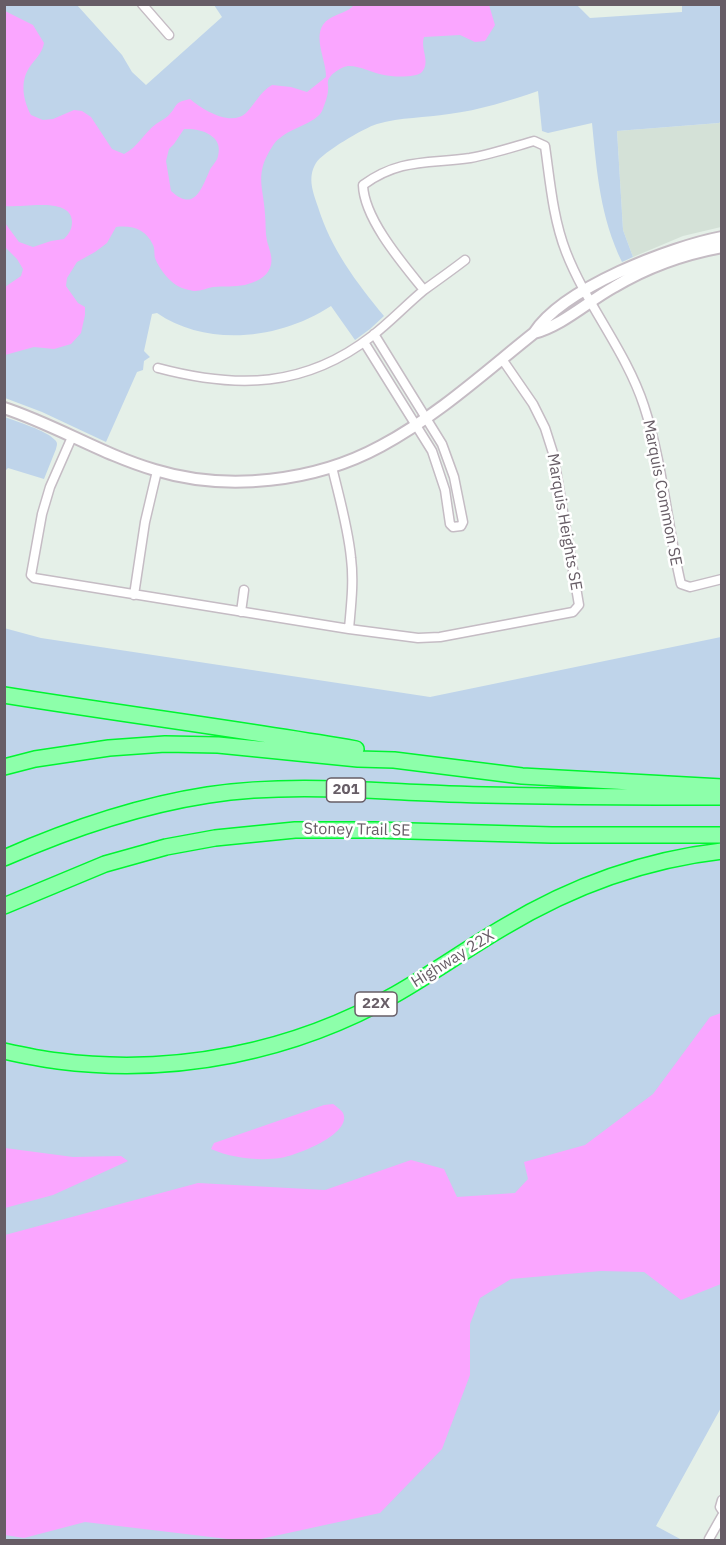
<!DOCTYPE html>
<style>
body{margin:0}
#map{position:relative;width:726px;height:1545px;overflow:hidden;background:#e5f0e8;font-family:"IBM Plex Sans",sans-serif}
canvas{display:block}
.frame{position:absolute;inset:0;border:6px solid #675d66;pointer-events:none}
</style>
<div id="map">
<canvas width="726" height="1545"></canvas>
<div class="frame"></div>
</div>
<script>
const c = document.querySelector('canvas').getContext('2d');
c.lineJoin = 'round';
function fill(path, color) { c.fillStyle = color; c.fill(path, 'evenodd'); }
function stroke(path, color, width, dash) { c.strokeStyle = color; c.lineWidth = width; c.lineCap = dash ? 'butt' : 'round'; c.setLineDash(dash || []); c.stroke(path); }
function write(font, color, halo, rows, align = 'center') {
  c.font = font + ' "IBM Plex Sans",sans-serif'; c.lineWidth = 5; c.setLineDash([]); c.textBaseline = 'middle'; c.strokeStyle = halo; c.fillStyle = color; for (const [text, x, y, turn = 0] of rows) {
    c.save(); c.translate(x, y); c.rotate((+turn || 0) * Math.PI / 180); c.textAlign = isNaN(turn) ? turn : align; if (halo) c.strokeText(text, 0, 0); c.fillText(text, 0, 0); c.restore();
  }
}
fill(new Path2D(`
 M721,120v107l-38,9 -50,21 -10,-27 -6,-99 102,-8z`), '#d4e1d7');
fill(new Path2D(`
 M576,4l14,14 92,-6v-7h39l1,115 -3,3 -102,8 6,99 10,27 -11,5c-22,-46 -25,-89 -30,-139l-44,10 -6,-2 -4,-40c-29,10 -58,19 -89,23 -24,4 -48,3 -72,10 -13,4 -54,28 -61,39 -9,15 -3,29 2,44 13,42 38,75 66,109l-14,13 -15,11 -24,-34c-50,33 -123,42 -174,7l-5,1 -8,37 6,6 -6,4 -1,9 -6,2 -31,70 -64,-30 -37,-14v-393h72l45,50 10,17 14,13 76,-68 -8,-12z
 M5,417c12,5 41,13 50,23 3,3 2,5 1,9l-12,30 -36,-11 -3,3z
 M4,628l37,10 389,59 291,-60 1,769 -66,120 26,14h-677z`), '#bfd4ea');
fill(new Path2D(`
 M354,5h135l6,20 -10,16 -10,1 -15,-7 -36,2c-4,12 7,25 -2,35 -6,6 -30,5 -38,3 -12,-2 -23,-9 -35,-9 -7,0 -20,9 -21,15 -1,3 1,6 0,9 0,6 -4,16 -6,21 -6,12 -31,17 -42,27 -5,3 -8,9 -11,14 -14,24 -5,38 -4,62 1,9 0,18 2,27 2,8 7,18 3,27 -4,10 -15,14 -25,17 -11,2 -21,1 -32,2 -6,1 -12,4 -18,4 -3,0 -9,-2 -13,-3 -11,-4 -23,-19 -27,-30 -1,-4 0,-9 -2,-13 -7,-16 -21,-20 -37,-18l-9,16 -12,9 -18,10 -10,16 -1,8 12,17 7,4v8l-4,18 -10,11 -17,5 -20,-2 -29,8v-68l16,-11 2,-7 -6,-10 -12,-12v-24l14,19 14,5 18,-6 13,-2c5,-5 8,-10 8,-17 0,-26 -50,-14 -67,-16v-195l28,14 11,18c-2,11 -9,16 -15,25 -9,14 -6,32 2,47l12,5 10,-1 21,-9 8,1 9,6 21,32 12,5c14,-7 20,-21 32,-30 4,-3 9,-5 12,-8 11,-11 4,-13 22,-17 13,11 41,28 56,14 9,-9 14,-21 26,-28l19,2 16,5 19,-15c1,-17 -17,-45 3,-58 9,-6 18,-6 25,-14zM184,129c16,-1 40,6 34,27 -1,6 -7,10 -9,16 -8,18 -15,40 -38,19l-5,-30 3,-12 5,-5z
 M721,1013v271l-40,16 -37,-28 -43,-1 -90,8 -31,19 -10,26v51l-28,74 -62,64 -124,27h-20l-151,-18 -61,16 -19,-3v-300l193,-52 127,7 86,-30 33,9 13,28 58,-4 13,-14 -4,-17 61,-17 68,-51 57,-77z
 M333,1104c3,2 8,6 10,9 10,21 -48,43 -63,45 -21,3 -49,0 -69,-9l3,-6 110,-38z
 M5,1148l68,9 48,-1 7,5 -75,34 -48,13z`), '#faa6ff');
const minor = new Path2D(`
 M142,4l27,31
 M424,290c-21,-26 -60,-71 -61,-105 37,-27 66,-21 107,-27 22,-4 43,-11 64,-17l11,5c5,35 8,73 21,106 21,54 60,99 78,154 19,58 23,119 37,178l9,3 32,-8
 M364,342l68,109 13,39 5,34 3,3 8,-1 2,-4 -9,-45 -12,-33 -68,-110
 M158,368c79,21 147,20 214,-32 18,-14 34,-31 52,-46 14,-10 28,-20 41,-30
 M72,437l-22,50 -8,27 -11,61 3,3 315,51 69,9 22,-1 133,-25 6,-7 -26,-152 -8,-25 -12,-24 -31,-45
 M332,467c7,30 16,60 19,91 3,24 0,47 -2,71
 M134,595l11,-73 12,-51
 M241,612l3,-22
 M722,1500l-2,7 2,3
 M709,1539l13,-23`);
const tertiary = new Path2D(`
 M534,333c29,-8 53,-31 80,-46 33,-20 70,-33 108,-40
 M4,408c52,17 99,47 151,62 72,22 160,12 226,-24 56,-30 104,-74 153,-113 29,-45 136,-86 188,-96`);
const motorway = new Path2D(`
 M4,695c118,19 235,34 352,54
 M4,767l31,-8 74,-11 56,-4 53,1 140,14 36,1 128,16 200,11
 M4,858c66,-29 133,-52 204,-63 80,-12 161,-4 241,-1 90,3 182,3 273,3
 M4,906l101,-42 61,-17 49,-9 80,-8h80l177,5h170
 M4,1051c18,4 36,8 54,10 117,15 236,-9 338,-67 37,-21 72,-46 108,-67 68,-41 139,-67 218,-76`);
stroke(minor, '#c5bcc4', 11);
stroke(tertiary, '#c5bcc4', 14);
stroke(motorway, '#00f530', 18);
stroke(minor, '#fff', 8);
stroke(tertiary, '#fff', 10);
stroke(motorway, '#8dffaa', 15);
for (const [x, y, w] of [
 [346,790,39],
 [376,1004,42]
]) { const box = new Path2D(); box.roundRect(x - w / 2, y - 12, w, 24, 4.5); c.fillStyle = '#fff'; c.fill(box); stroke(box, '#675d66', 1.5); }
write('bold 15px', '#675d66', null, [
 ["201",346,790],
 ["22X",376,1004]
]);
write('16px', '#675d66', '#fff', [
 ["Marquis Common SE",662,493,79],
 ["Marquis Heights SE",564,522,80],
 ["Stoney Trail SE",357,830,1],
 ["Highway 22X",453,959,-32]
]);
</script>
